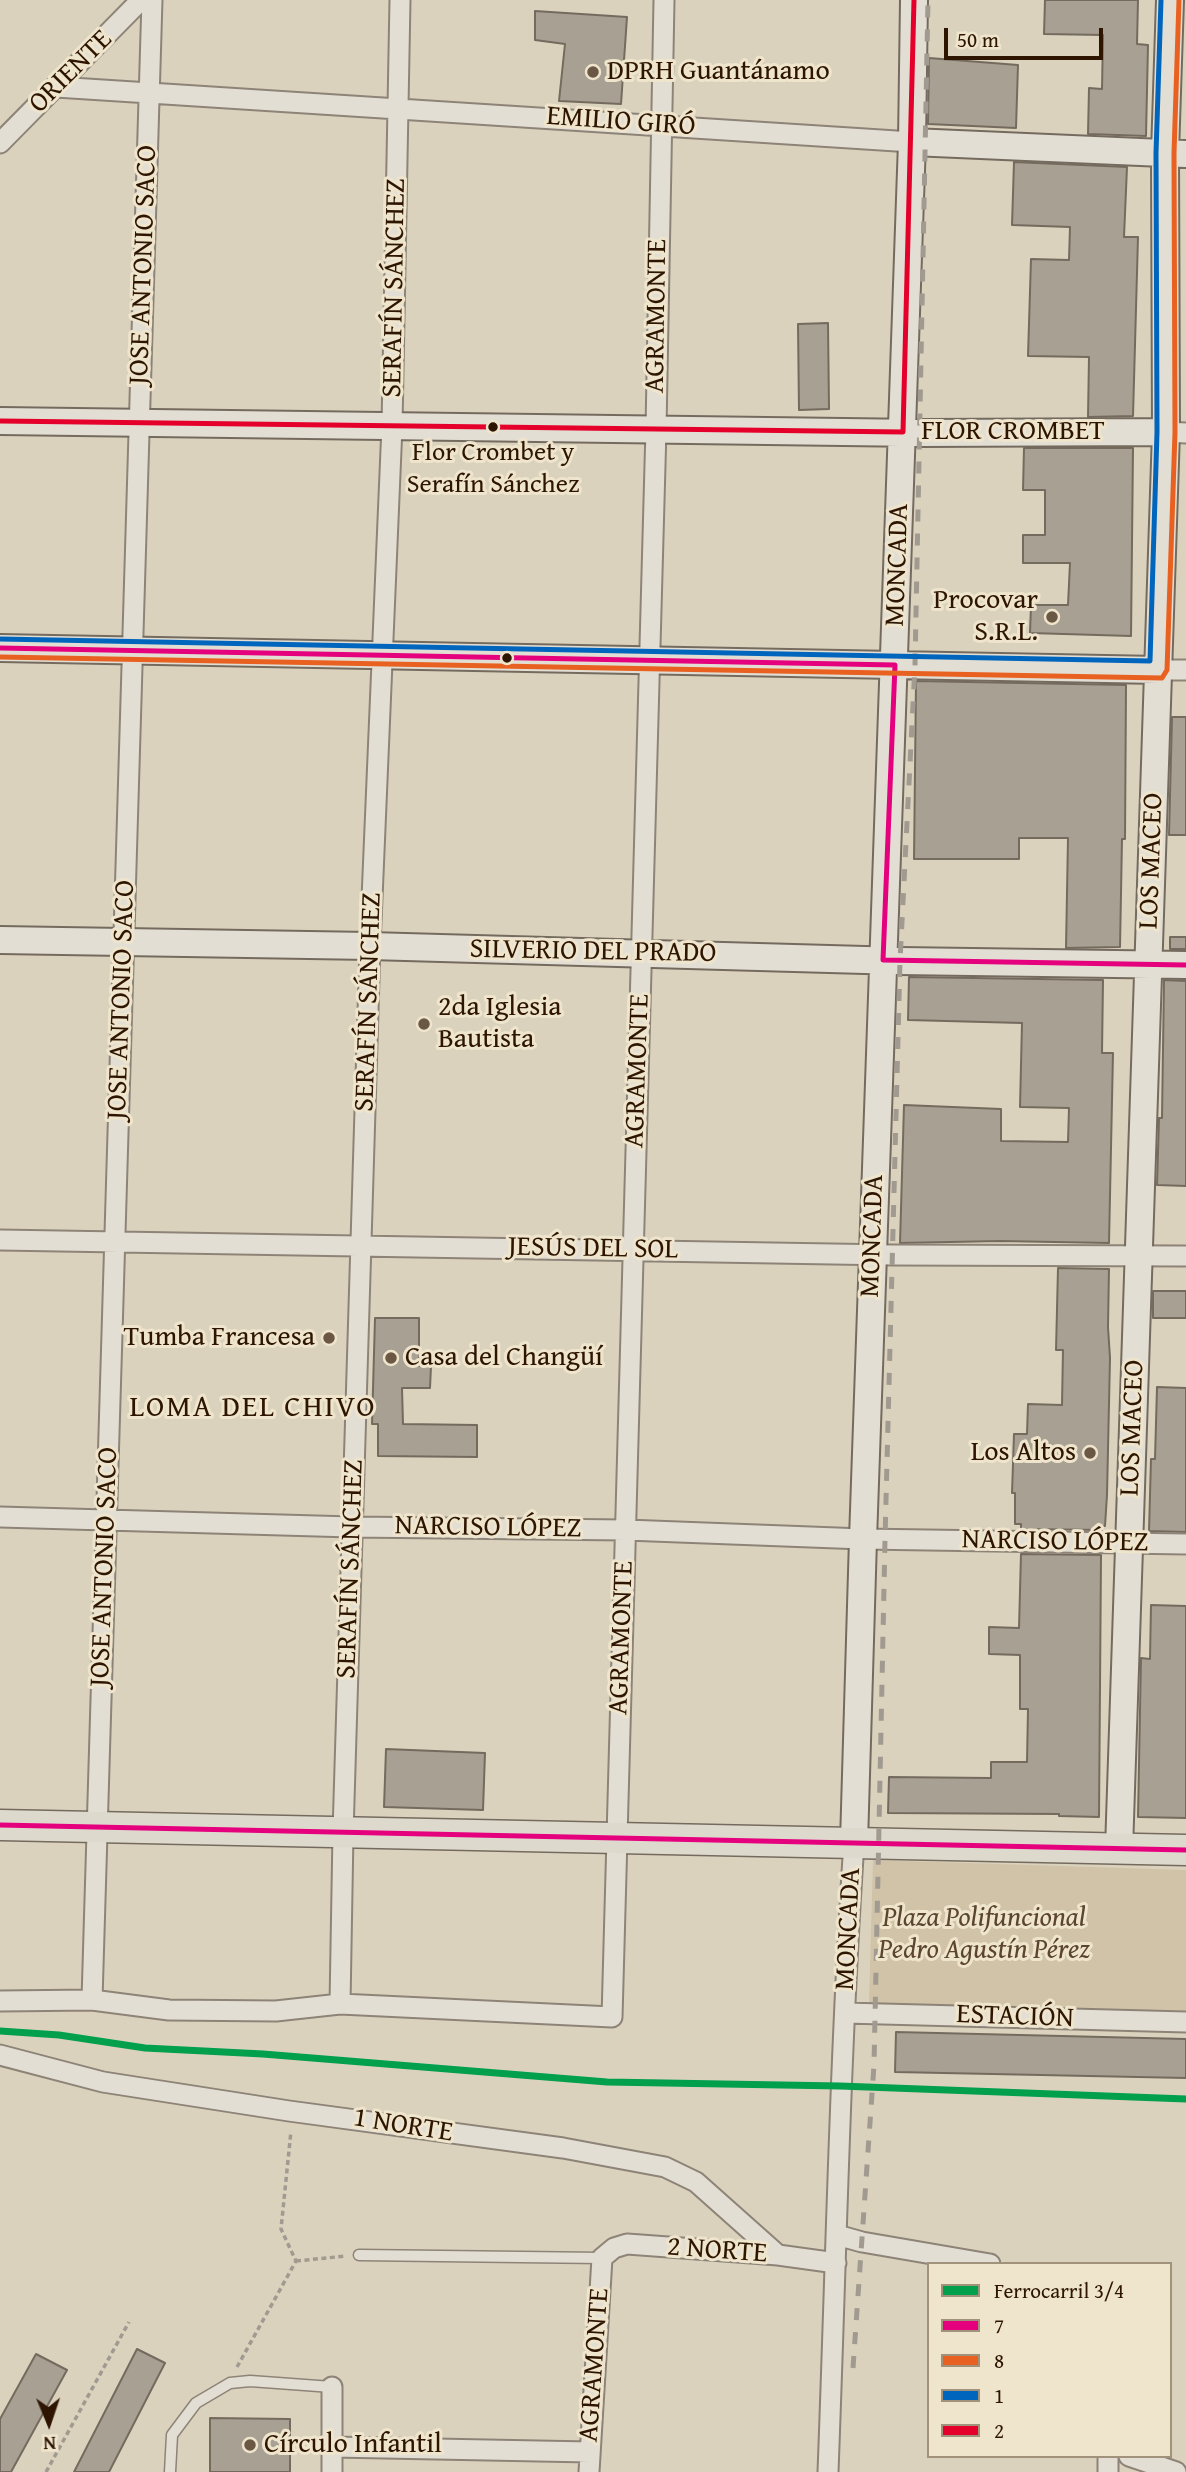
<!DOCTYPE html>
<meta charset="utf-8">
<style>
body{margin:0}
#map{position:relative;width:1186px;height:2472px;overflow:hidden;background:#dbd2be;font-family:"Gentium Book Plus",serif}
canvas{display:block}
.legend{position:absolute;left:927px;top:2262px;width:245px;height:196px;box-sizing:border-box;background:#efe5cd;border:2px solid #a1927c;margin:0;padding:9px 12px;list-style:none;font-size:21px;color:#2d1502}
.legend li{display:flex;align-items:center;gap:14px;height:35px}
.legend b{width:35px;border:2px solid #a1927c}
.north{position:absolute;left:14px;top:2388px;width:70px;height:70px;-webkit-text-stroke:5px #efe5cd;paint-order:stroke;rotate:178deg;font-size:19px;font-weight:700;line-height:28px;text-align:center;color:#2d1502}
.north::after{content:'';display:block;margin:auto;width:24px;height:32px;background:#2d1502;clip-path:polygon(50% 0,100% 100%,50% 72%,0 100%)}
.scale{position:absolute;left:944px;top:28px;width:159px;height:32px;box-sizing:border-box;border:4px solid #2d1502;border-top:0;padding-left:9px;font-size:21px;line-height:24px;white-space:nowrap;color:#2d1502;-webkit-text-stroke:5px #efe5cd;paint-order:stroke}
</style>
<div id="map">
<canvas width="1186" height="2472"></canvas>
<ul class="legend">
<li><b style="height:9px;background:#029f4d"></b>Ferrocarril 3/4</li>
<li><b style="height:9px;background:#e5007d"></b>7</li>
<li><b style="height:9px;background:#e86120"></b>8</li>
<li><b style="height:9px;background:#0065bd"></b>1</li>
<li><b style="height:9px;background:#e4002b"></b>2</li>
</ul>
<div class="north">N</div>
<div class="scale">50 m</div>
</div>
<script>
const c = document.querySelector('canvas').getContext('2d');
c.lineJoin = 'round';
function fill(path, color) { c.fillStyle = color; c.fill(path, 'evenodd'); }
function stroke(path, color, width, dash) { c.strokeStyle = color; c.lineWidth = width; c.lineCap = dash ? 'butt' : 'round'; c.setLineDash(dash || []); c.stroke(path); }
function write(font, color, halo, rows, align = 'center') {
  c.font = font + ' "Gentium Book Plus",serif'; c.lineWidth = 6; c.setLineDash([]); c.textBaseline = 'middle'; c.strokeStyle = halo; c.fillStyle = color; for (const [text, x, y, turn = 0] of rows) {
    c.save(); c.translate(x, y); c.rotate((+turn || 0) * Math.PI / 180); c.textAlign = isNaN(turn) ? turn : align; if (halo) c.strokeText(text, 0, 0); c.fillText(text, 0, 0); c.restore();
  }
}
fill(new Path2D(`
 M873,1860l313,10v143l-317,-9z`), '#d0c3a7');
const building = new Path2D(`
 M1045,0h93l-1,44 11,1 -2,91 -58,-2 1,-46 13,1 1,-54 -59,-1z
 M535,11l92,6 -6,87 -62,-3 6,-57 -30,-4z
 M929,58l89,7 -2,63 -88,-4z
 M1014,162l113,5 -3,70h14l-5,179 -45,1 1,-60 -61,-1 3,-97 38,1 1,-33 -58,-2z
 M828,323l1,86 -30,1 -1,-86z
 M1024,448h109l-2,188 -101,-3 1,-28h37l2,-42h-47v-28h22v-45h-22z
 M916,681l210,4 -1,154h-3l-2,108 -54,1 2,-110h-49v21h-105z
 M1172,717h14v118h-17z
 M1170,937h16v12h-16z
 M909,977l194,3 -1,73h11l-4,190 -109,-2 -100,2 4,-138 97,4v32l67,1 1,-34 -49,-1 2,-84 -114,-3z
 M1164,980l22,1v205l-29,-1 2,-67h3z
 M1058,1268l51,1 -1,58 2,31 -3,137 -2,31h-3v4l-81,-1v-5h-6v-31h-3l2,-59h13l1,-30 34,1 1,-55h-7z
 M1153,1291h33v27h-33z
 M375,1318h44v48h12l-1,22h-28l1,36 74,1v32l-99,-1v-32h-6z
 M1157,1387l29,1v144l-37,-1 2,-72h4z
 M1021,1554l80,1 -2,262 -40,-1v-2l-171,-1 1,-36 102,1v-16h36l1,-53h-8v-54l-31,-1v-27l30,1z
 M1151,1605l35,1v212l-48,-1 3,-159 9,1z
 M386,1749l99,4 -2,57 -99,-3z
 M896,2032l290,7v39l-291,-6z
 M137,2349l28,14 -56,109h-35z
 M36,2354l31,16 -56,102h-11v-53z
 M210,2418l80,1v53h-80z`);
fill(building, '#a8a092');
stroke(building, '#746b5e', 2);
const lane = new Path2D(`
 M359,2255l243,3
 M170,2472l2,-37 24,-32 34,-20 20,-2 82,6`);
const street = new Path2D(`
 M56,87l856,55
 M0,143l141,-143
 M1166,432l20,1
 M1158,670h28
 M0,1240l892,15 294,1
 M0,1517l352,10 274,3 237,9 323,5
 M92,2000l60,-2000
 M0,2001l92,-1 77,10 107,1 64,-7 272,13 44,-1588 8,-429
 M340,2004l3,-171 27,-887 22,-520 8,-426
 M845,2013l341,9
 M0,2055l103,27 186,29 274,37 102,19 31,15 82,73
 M837,2235l25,7 128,22
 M333,2447l257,5
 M1129,2456l47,16
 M332,2472v-85
 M589,2472l13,-214 12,-10 13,-4 151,11 58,8
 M828,2472c8,-210 12,-420 26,-630
 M1108,2472v-16`);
const secondary = new Path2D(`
 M912,142l274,12
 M0,421l920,12 246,-1
 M0,648l1158,22
 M0,940l370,6 530,15 286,4
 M854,1842l9,-303 49,-1397 2,-142
 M1119,1849l47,-1417 -1,-279 5,-153`);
const primary = new Path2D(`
 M0,1825l1186,25`);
stroke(lane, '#8d8477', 13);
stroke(street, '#8d8477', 23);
stroke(secondary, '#746b5e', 30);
stroke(primary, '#746b5e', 33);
stroke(new Path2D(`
 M296,2261l50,-5
 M237,2367l59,-106 -15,-32 10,-98
 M46,2472l83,-150`), '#a09a90', 3.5, [5, 3.5]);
stroke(lane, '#e3ded4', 10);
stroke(street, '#e3ded4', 19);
stroke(secondary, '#e3ded4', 26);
stroke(primary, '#ded9cd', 30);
stroke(new Path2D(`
 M853,2368l21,-303 11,-526 15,-578 15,-296 13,-665`), '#a09a90', 5, [12, 12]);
stroke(new Path2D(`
 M0,648l895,17 -12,295 303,5
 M0,1825l1186,25`), '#e5007d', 5);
stroke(new Path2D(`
 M0,657l1162,21 5,-8 8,-238 -1,-279 5,-153`), '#e86120', 5);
stroke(new Path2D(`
 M0,639l1150,22 7,-229 -1,-279 5,-153`), '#0065bd', 5);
stroke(new Path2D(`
 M0,421l903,11 11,-432`), '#e4002b', 5);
stroke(new Path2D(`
 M0,2031l59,4 86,13 118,6 344,28 233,4 346,13`), '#029f4d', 7);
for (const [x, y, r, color] of [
 [593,72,7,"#6a5744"],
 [493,427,6,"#2d1502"],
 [1052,617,7,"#6a5744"],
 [507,658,6,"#2d1502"],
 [424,1024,7,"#6a5744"],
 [329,1338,7,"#6a5744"],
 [391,1358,7,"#6a5744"],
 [1090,1453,7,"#6a5744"],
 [250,2445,7,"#6a5744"]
]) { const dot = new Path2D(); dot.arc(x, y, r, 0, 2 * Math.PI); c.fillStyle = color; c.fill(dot); stroke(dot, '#efe5cd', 2.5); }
write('26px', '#2d1502', '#efe5cd', [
 ["Flor Crombet y",493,453],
 ["Serafín Sánchez",493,485]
]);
write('28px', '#2d1502', '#efe5cd', [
 ["ORIENTE",71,72,-45],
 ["EMILIO GIRÓ",621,122,4],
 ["JOSE ANTONIO SACO",144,265,-88],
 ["SERAFÍN SÁNCHEZ",395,288,-89],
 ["AGRAMONTE",657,316,-89],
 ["FLOR CROMBET",1013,432],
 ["MONCADA",898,565,-88],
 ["LOS MACEO",1152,861,-88],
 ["SILVERIO DEL PRADO",593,952,1],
 ["JOSE ANTONIO SACO",122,1000,-88],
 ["SERAFÍN SÁNCHEZ",369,1002,-88],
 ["AGRAMONTE",638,1071,-88],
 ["MONCADA",873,1236,-88],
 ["JESÚS DEL SOL",593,1249,1],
 ["LOS MACEO",1133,1428,-88],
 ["NARCISO LÓPEZ",488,1528,1],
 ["NARCISO LÓPEZ",1055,1542,1],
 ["JOSE ANTONIO SACO",105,1567,-88],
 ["SERAFÍN SÁNCHEZ",351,1569,-88],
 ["AGRAMONTE",622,1638,-88],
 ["MONCADA",849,1929,-87],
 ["ESTACIÓN",1015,2017,2],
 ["1 NORTE",403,2126,9],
 ["2 NORTE",717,2251,4],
 ["AGRAMONTE",595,2365,-86]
]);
write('28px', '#2d1502', '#efe5cd', [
 ["DPRH Guantánamo",607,72],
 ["Procovar",1038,601,"right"],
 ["S.R.L.",1038,633,"right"],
 ["2da Iglesia",438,1008],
 ["Bautista",438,1040],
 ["Tumba Francesa",315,1338,"right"],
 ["Casa del Changüí",405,1358],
 ["Los Altos",1076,1453,"right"],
 ["Círculo Infantil",264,2445]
], 'left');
write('italic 28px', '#5b452e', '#efe5cd', [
 ["Plaza Polifuncional",984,1919],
 ["Pedro Agustín Pérez",984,1951]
]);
c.letterSpacing = '2px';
write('30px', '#2d1502', '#efe5cd', [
 ["LOMA DEL CHIVO",253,1408]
]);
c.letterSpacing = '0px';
</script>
